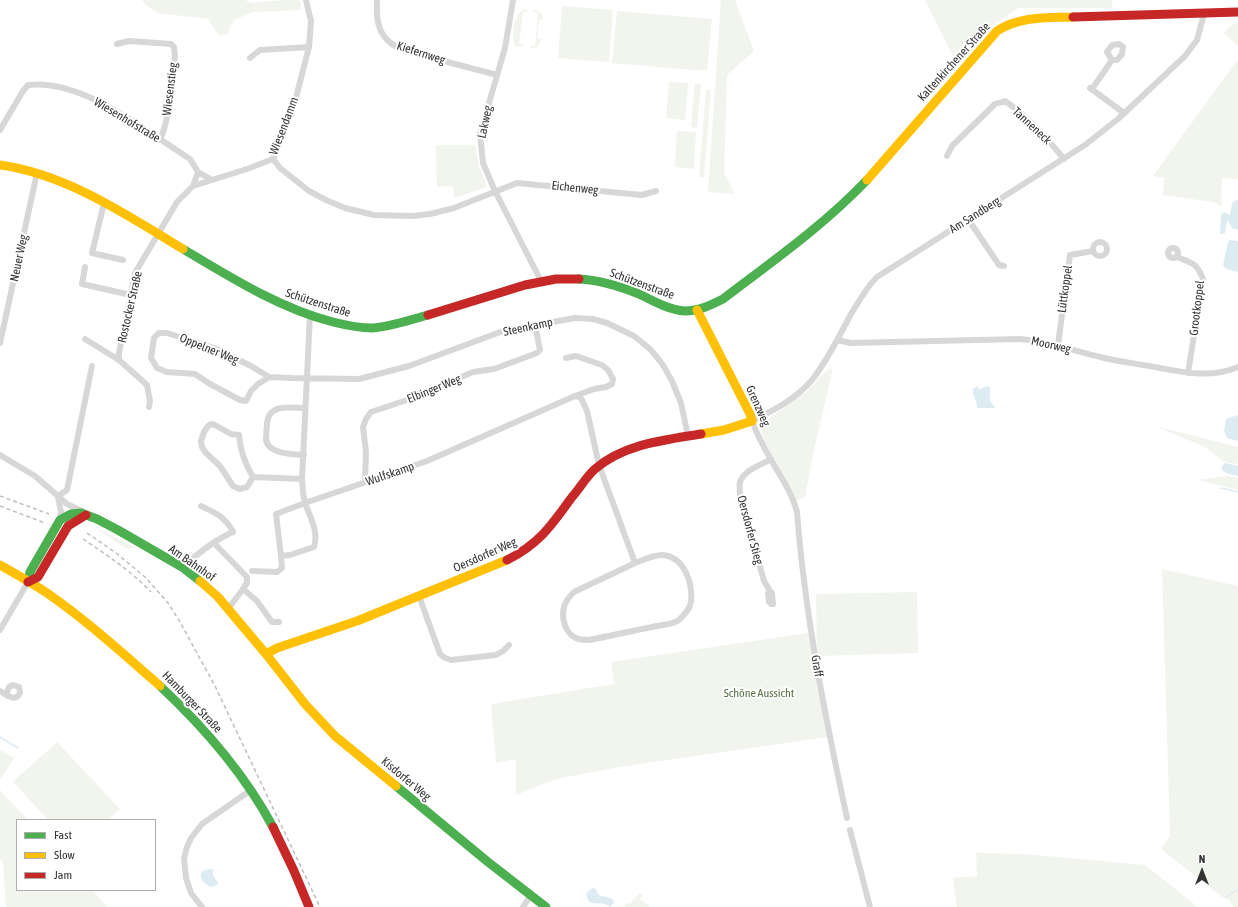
<!DOCTYPE html>
<meta charset="utf-8">
<style>
body{margin:0}
#map{position:relative;width:1238px;height:907px;overflow:hidden;background:#fff;font-family:"Asap Condensed",sans-serif}
canvas{display:block}
.legend{position:absolute;left:16px;top:819px;width:140px;height:72px;box-sizing:border-box;background:#fff;border:1px solid #adadad;margin:0;padding:5px 7px;list-style:none;font-size:12px;color:#333}
.legend li{display:flex;align-items:center;gap:8px;height:20px}
.legend b{width:20px;border:1px solid #adadad}
.north{position:absolute;left:1182px;top:851px;width:40px;height:40px;-webkit-text-stroke:3px #fff;paint-order:stroke;rotate:0deg;font-size:11px;font-weight:700;line-height:16px;text-align:center;color:#333}
.north::after{content:'';display:block;margin:auto;width:14px;height:18px;background:#333;clip-path:polygon(50% 0,100% 100%,50% 72%,0 100%)}
</style>
<div id="map">
<canvas width="1238" height="907"></canvas>
<ul class="legend">
<li><b style="height:5px;background:#4caf50"></b>Fast</li>
<li><b style="height:5px;background:#ffc107"></b>Slow</li>
<li><b style="height:5px;background:#c62828"></b>Jam</li>
</ul>
<div class="north">N</div>
</div>
<script>
const c = document.querySelector('canvas').getContext('2d');
c.lineJoin = 'round';
function fill(path, color) { c.fillStyle = color; c.fill(path, 'evenodd'); }
function stroke(path, color, width, dash) { c.strokeStyle = color; c.lineWidth = width; c.lineCap = dash ? 'butt' : 'round'; c.setLineDash(dash || []); c.stroke(path); }
function write(font, color, halo, rows, align = 'center') {
  c.font = font + ' "Asap Condensed",sans-serif'; c.lineWidth = 4; c.setLineDash([]); c.textBaseline = 'middle'; c.strokeStyle = halo; c.fillStyle = color; for (const [text, x, y, turn = 0] of rows) {
    c.save(); c.translate(x, y); c.rotate((+turn || 0) * Math.PI / 180); c.textAlign = isNaN(turn) ? turn : align; if (halo) c.strokeText(text, 0, 0); c.fillText(text, 0, 0); c.restore();
  }
}
fill(new Path2D(`
 M142,0h103l7,3 30,-3h18l1,10 -48,2 -19,8 -7,14 -8,2 -11,-17 -50,-6 -12,-8z
 M721,0h14l19,51 -27,24 -3,98 11,21 -27,-2z
 M925,0h187v8h-93l-25,16 -38,39z
 M562,6l51,4 -4,52 -51,-4z
 M524,9l4,1 -1,1 -4,1 -4,32 5,1c-2,2 -6,1 -9,1 -4,-11 -2,-31 9,-37z
 M534,10c6,0 9,5 9,10h-4l-2,19h4c-1,6 -4,9 -10,9l-1,-2h5l3,-33 -4,-1z
 M617,11l95,8 -5,52 -95,-8z
 M1238,22v24l-14,-13 6,-7z
 M1238,59v120l-16,-1 -1,28 -8,-4 -50,-7 1,-17 -11,-2z
 M669,82l19,1 -3,37 -19,-2z
 M695,83l6,1 -4,44 -6,-1z
 M706,90h5l-7,87h-5z
 M677,131l19,1 -2,37 -19,-2z
 M436,145h39l4,21 8,21 -33,11 -1,-12 -16,1z
 M833,368l-21,91 -7,38 -9,4 -34,-65 -1,-12 44,-31 22,-23z
 M1155,426l83,21v17l-14,-2 -19,-15z
 M1228,476l10,2v12l-40,-10z
 M94,527l41,20 -8,2z
 M1162,569l76,17v321h-5l-4,-7 -7,-3 -61,-48 9,-13z
 M917,592l1,61 -101,3 -1,-62z
 M808,633l19,104 -208,30 -63,12 -40,16v-36l-20,4 -5,-59 123,-20 -3,-22z
 M57,742l63,67 -12,11h-60l-35,-38z
 M0,750l14,8 -14,22z
 M0,790l28,30h-11v70h76l14,17h-101l-3,-44 -3,-4z
 M976,853l48,1 121,11 53,42h-241l-4,-29 24,-2z
 M639,893l4,3 -3,3 10,8h-26l3,-4 3,1z`), '#f1f5ed');
fill(new Path2D(`
 M1238,200v30l-6,-2 -3,-6 -2,-1 -2,12 -4,1 -1,-1 1,-18 3,-3 6,3 2,-11 2,-3z
 M1230,240l8,1v31l-12,-3 -3,-4 5,-23z
 M977,386l2,1 -1,2h2l7,-3 3,1v14l4,5 1,2h-18c0,-8 -5,-12 -4,-19z
 M1238,415v26l-11,-3 -3,-7 2,-12z
 M1225,463l13,3v10l-10,-2 -6,-4v-4z
 M213,869v6l5,8 -1,2 -7,2 -7,-5c-6,-12 1,-12 10,-13z
 M593,888l3,1 2,5 4,3 1,-1 10,3 1,4 -4,4c-1,-1 -5,-3 -6,-3 -6,-1 -17,1 -17,-8 -1,-4 2,-6 6,-8z`), '#ddebf3');
stroke(new Path2D(`
 M1221,488l17,4
 M0,737l18,11
 M1226,897l12,-8`), '#ddebf3', 1.5);
stroke(new Path2D(`
 M377,0c-1,16 0,34 15,44 4,3 10,5 14,7l91,24
 M513,0l-8,48 -25,86 3,29 12,28 46,90
 M117,44l12,-3 42,3 3,3 1,9c-4,28 -4,58 -15,84
 M250,58l10,-8 49,-3
 M1090,88l34,25
 M1092,89l20,-29h5l5,-6 1,-7 -4,-3 -7,1 -5,7 5,8
 M0,130l23,-39 5,-6c56,-6 117,46 162,74l8,13 14,8
 M947,156l5,-10 43,-42 10,-3c22,15 42,37 59,58
 M273,159l7,9 29,23 17,9 19,8 29,7 39,1 17,-2 24,-6 63,-25 125,12 14,-4
 M193,186l5,-14
 M104,203l-12,50 31,7
 M968,219l31,46 5,1
 M1093 249a7 7 0 1 1 14 0a7 7 0 1 1-14 0Z
 M1168 253a5 5 0 1 1 10 0a5 5 0 1 1-10 0Z
 M1177,257c15,6 20,6 26,22l-15,94
 M85,267l-3,17 49,11
 M310,315l-8,164 1,14 2,10 122,-42 148,-65 5,1 2,3 5,11 12,54 36,98c8,-3 18,-8 27,-8 22,1 31,28 29,47 -1,7 -7,13 -12,18 -7,5 -19,5 -27,7 -21,4 -42,9 -63,13 -4,0 -9,0 -13,-2 -13,-6 -17,-27 -8,-39 1,-2 4,-5 6,-7l61,-29
 M85,339l34,21
 M837,340l14,3 169,-4c28,2 53,12 80,18 20,5 40,7 60,11 27,5 52,10 78,-1
 M0,343l37,-170
 M1058,345l12,-90 23,-4
 M566,358l10,-2 26,9 6,5 5,9 -1,5 -6,3 -12,2 -19,7
 M269,377l-18,-11 -37,-18 -47,-15h-8l-5,5 -3,20 6,10 10,4 28,2 15,10 30,16 6,1 5,-10 7,-7 11,-7 22,1 68,1 50,-13 94,-35 72,-13 18,1 14,4 27,13 16,13 6,7 7,9 9,16 9,22 7,33
 M149,407l1,-6 -3,-16 -28,-25v-7l16,-80 42,-71 16,-16 54,-17 26,-10 19,-46 17,-66 2,-26 -5,-21
 M0,455l35,21 32,28 17,8
 M304,455c-11,-1 -37,-1 -38,-16 0,-5 1,-11 1,-16 1,-7 3,-11 10,-14 9,-3 19,-1 28,-1
 M253,477l-6,10 -7,2 -7,-3 -13,-20 -14,-13 -4,-6 -1,-6 3,-9 4,-6 3,-2 4,1 16,9 8,1c1,14 6,29 14,42l49,2
 M365,482l1,-30 -3,-25 3,-8 5,-7 42,-14 60,-26 21,-3 43,-16 3,-3 -5,-25
 M58,496l9,-6 25,-124
 M58,497l3,15 -1,8
 M305,503c5,14 14,29 9,44l-24,8 -9,1 -5,-42z
 M214,543l33,34v6l-4,6
 M182,567c16,-13 32,-27 51,-35 -8,-15 -17,-19 -32,-26
 M252,571l25,1 5,-4 -1,-12
 M770,591l-2,2 1,9 2,2h2l-1,-11 -2,-2 -6,-10 -24,-86c0,-4 -1,-9 0,-13 4,-12 21,-17 31,-23
 M419,596l21,58 5,4 6,2 45,-5 7,-4 6,-6
 M228,609l15,-20 14,12 15,21h7
 M0,630l28,-48
 M0,691c7,4 15,12 20,2l-1,-6 -6,-2 -4,2 -2,5 1,4
 M847,818c-22,-101 -42,-203 -50,-306 -5,-20 -17,-36 -27,-54 -7,-12 -13,-24 -18,-37 22,-11 44,-22 60,-41 16,-20 27,-44 39,-66 8,-13 15,-26 26,-37l208,-132 33,-26 67,-63 12,-16 7,-26
 M850,830l20,77
 M202,907l-11,-14 -5,-15 -2,-20 3,-11 4,-9 11,-14 49,-34
 M523,907l8,-12`), '#d7d7d7', 6);
stroke(new Path2D(`
 M183,249c47,28 96,59 150,73 12,3 25,6 39,6 19,-1 37,-8 56,-13
 M579,279c21,1 40,7 60,15 14,7 30,16 46,17 14,0 26,-6 38,-12 50,-38 100,-73 144,-119
 M28,582l2,-10 30,-52 11,-6 10,-1 16,6 21,11 64,37 18,14
 M160,686c45,42 84,87 113,141
 M396,786l92,76 58,45`), '#4caf50', 9);
stroke(new Path2D(`
 M0,165c66,9 127,50 183,84
 M867,180l130,-149c23,-15 50,-13 76,-14
 M697,310l53,104 2,7 -28,9 -23,4
 M0,565c16,9 32,18 47,28 39,27 78,62 113,93
 M200,581l18,16 48,57 39,50 30,32 61,50
 M266,654l11,-6 80,-27 150,-61`), '#ffc107', 9);
stroke(new Path2D(`
 M1073,17l165,-5
 M428,315l97,-30 31,-6h23
 M507,560c32,-16 45,-35 65,-63 8,-9 14,-20 23,-28 29,-25 69,-29 106,-35
 M28,582l10,-5 30,-51 18,-11
 M273,827l21,44 15,36`), '#c62828', 9);
stroke(new Path2D(`
 M0,496l49,18
 M0,506l45,17
 M87,533l29,20 29,24 23,26 12,19 35,64 105,221
 M83,539c24,16 48,32 68,53`), '#bebebe', 1.5, [4, 3]);
write('12px', '#333', '#fff', [
 ["Kiefernweg",421,53,18],
 ["Kaltenkirchener Straße",954,62,-48],
 ["Wiesenstieg",170,89,-83],
 ["Wiesenhofstraße",127,120,31],
 ["Lakweg",485,122,-78],
 ["Wiesendamm",284,126,-69],
 ["Tanneneck",1032,126,43],
 ["Eichenweg",575,188,6],
 ["Am Sandberg",975,215,-32],
 ["Neuer Weg",19,258,-78],
 ["Schützenstraße",642,284,20],
 ["Lüttkoppel",1065,289,-82],
 ["Schützenstraße",318,303,18],
 ["Rostocker Straße",130,307,-77],
 ["Grootkoppel",1197,308,-83],
 ["Steenkamp",528,327,-12],
 ["Moorweg",1051,345,13],
 ["Oppelner Weg",209,349,22],
 ["Elbinger Weg",434,389,-22],
 ["Grenzweg",758,406,66],
 ["Wulfskamp",390,474,-19],
 ["Oersdorfer Stieg",750,530,75],
 ["Oersdorfer Weg",485,555,-24],
 ["Am Bahnhof",192,563,35],
 ["Graff",817,666,81],
 ["Hamburger Straße",192,702,46],
 ["Kisdorfer Weg",406,779,40]
]);
write('12px', '#56703f', '#fff', [
 ["Schöne Aussicht",759,693]
]);
</script>
